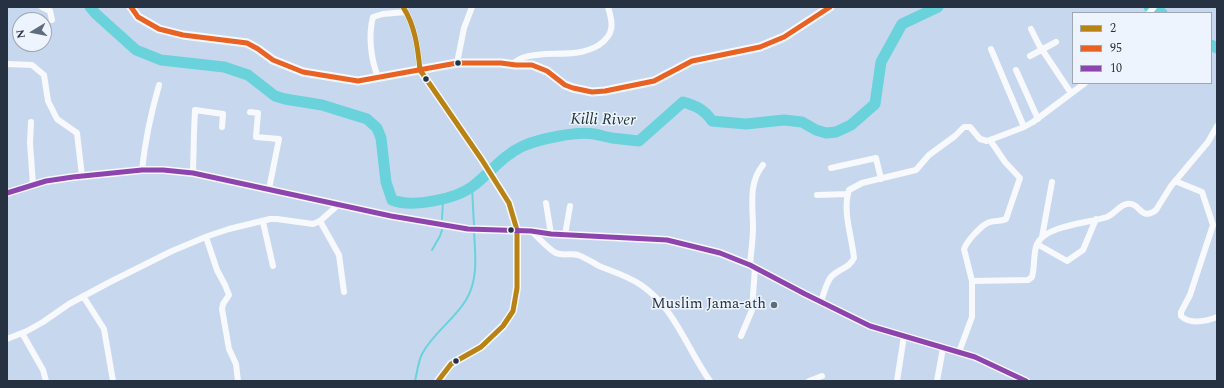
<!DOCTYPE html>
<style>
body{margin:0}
#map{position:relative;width:1224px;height:388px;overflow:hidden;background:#c7d8ee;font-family:Spectral,serif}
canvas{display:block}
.frame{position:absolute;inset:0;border:8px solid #263242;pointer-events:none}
.legend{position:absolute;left:1072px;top:12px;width:140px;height:72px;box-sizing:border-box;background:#eef4fd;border:1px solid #9ea6b2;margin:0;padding:5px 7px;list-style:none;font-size:12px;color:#263242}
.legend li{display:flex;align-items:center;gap:8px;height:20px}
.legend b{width:20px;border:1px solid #9ea6b2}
.north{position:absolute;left:12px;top:12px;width:40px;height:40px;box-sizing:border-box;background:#eef4fd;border:1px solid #9ea6b2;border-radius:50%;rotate:260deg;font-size:11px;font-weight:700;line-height:16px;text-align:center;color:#263242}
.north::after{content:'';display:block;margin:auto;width:14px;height:18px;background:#5e6c7e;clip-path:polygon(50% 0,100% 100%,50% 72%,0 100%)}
</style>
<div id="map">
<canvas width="1224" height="388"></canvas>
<div class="frame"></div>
<ul class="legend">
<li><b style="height:5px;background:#b88314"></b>2</li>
<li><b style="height:5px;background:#e86224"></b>95</li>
<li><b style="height:5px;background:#8e44ad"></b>10</li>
</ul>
<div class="north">N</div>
</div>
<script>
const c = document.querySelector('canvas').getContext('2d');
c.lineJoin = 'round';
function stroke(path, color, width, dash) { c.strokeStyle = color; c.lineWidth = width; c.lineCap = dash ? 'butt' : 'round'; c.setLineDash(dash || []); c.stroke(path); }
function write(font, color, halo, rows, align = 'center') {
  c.font = font + ' Spectral,serif'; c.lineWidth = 3; c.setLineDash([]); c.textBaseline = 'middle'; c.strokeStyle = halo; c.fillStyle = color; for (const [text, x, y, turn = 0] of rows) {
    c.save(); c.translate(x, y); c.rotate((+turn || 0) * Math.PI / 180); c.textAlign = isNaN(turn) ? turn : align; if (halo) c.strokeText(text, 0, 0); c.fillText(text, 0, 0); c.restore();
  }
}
stroke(new Path2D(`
 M472,187l2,39
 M442,219l1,-19
 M432,250l8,-14 2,-6
 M415,381c2,-8 3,-19 7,-27 11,-21 32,-34 44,-54 13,-21 9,-47 8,-70`), '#6ad2da', 2);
stroke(new Path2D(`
 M90,7l6,7 40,36 25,10 63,7 24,8 27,21 10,3 37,6 45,14 10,9 4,10 5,44 6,18c21,8 64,-1 81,-14 17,-13 30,-31 50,-40 16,-7 54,-15 71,-12 6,1 12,3 18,4 9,1 18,2 27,3l44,-39c13,4 21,7 29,19l34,3 38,-4 18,2 14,8 10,3 10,-1 15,-7 24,-21 6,-42 21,-38 36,-17
 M1149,7l13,6
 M1211,45l6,3`), '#6ad2da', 11);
stroke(new Path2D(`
 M42,7l8,4 2,9
 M403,7c12,18 15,42 17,63
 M1149,13l5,-6
 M1031,29l8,16 32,48
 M991,49l33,78
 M1030,56l26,-14
 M457,63l7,-35 8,-21
 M7,64l25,1 12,10 4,26 9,18 20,14 5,43
 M512,64c3,-2 7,-5 10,-6 26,-9 52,2 77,-13 16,-11 14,-22 9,-38
 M1016,70l22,49
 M378,77c-7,-17 -10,-42 -5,-60l10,-3 23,-2
 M250,112l8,1 -2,24 23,2 -10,50
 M31,122l-1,21 3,42
 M831,168l45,-10 5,21
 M142,170c3,-29 9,-57 17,-85
 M193,173l1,-41 1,-22 28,4 -1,13
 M1175,181l27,11 11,33 -23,70 -9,17v4c9,9 26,5 36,1
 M817,195l31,-1
 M546,203l5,31
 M320,221l19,34 5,37
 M263,222l10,44
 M531,231c7,6 18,19 25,22 7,3 15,0 22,2 8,3 14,7 21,11 15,6 29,10 42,19 34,23 46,64 69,96
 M565,235l5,-29
 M206,237l11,33 8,15 4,10 -6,9 -1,5 7,40 7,15 2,17
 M1042,237l10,-55
 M1037,244l30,17 16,-11 13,-31
 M750,265c1,-13 3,-25 3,-37 0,-22 -5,-45 10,-63
 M972,281l56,-1 4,-3c3,-10 1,-24 5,-33 9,-19 52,-21 70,-27 8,-3 12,-12 20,-13 14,-2 13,18 29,6l15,-24 37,-44 9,-16
 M83,296l21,33 9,52
 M821,301c3,-7 5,-18 10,-24 7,-8 19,-9 23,-19 -2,-21 -12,-47 -5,-68l13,-7 54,-13 13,-15 26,-19 9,-9h6l10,12 7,2 3,-1 34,-13 9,-5 52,-39
 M22,333l21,37 3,11
 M741,336l11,-26 3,-43
 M7,339l20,-8 16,-9 26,-18 39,-21 64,-32 36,-15 21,-7 41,-10h7l36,5 7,-3 18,-16
 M959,352l13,-35v-36l-8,-32c3,-8 18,-25 26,-27 6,-2 10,0 16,-3l14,-41 -15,-16 -15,-22
 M809,381l13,-5
 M897,381l7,-45
 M937,381l6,-33`), '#f7f9fc', 6);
stroke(new Path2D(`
 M420,70l62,90 27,43 8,27v58l-4,23 -10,15 -22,21 -30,17 -13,17
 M7,193l39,-12 27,-4 69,-7h21l30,3 198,43 77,13 63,2 20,3 116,6 53,13 30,12 55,29 65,32 105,31 51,24`), '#f7f9fc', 8);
stroke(new Path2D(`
 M131,7l7,10 21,12 24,6 64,8 11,6 15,11 30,12 55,9 99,-18h44l15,2h16l15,6 18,14 8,3 19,4 13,-1 49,-10 38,-20 68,-14 24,-10 46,-30`), '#f7f9fc', 9);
stroke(new Path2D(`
 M403,7c12,18 15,42 17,63l62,90 27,43 8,27v58l-4,23 -10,15 -22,21 -30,17 -13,17`), '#b88314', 5);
stroke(new Path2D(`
 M131,7l7,10 21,12 24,6 64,8 11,6 15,11 30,12 55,9 99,-18h44l15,2h16l15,6 18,14 8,3 19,4 13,-1 49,-10 38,-20 68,-14 24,-10 46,-30`), '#e86224', 5);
stroke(new Path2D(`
 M7,193l39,-12 27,-4 69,-7h21l30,3 198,43 77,13 63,2 20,3 116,6 53,13 30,12 55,29 65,32 105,31 51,24`), '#8e44ad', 5);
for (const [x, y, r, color] of [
 [458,63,3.5,"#263242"],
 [426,79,3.5,"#263242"],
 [511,230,3.5,"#263242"],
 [774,305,4,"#5e6c7e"],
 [456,361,3.5,"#263242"]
]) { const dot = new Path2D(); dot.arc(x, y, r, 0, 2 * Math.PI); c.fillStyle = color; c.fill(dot); stroke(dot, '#eef4fd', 1.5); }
write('15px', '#263242', '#eef4fd', [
 ["Muslim Jama-ath",766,305]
], 'right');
write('italic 16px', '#1b3333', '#eef4fd', [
 ["Killi River",603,121,1]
]);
</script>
